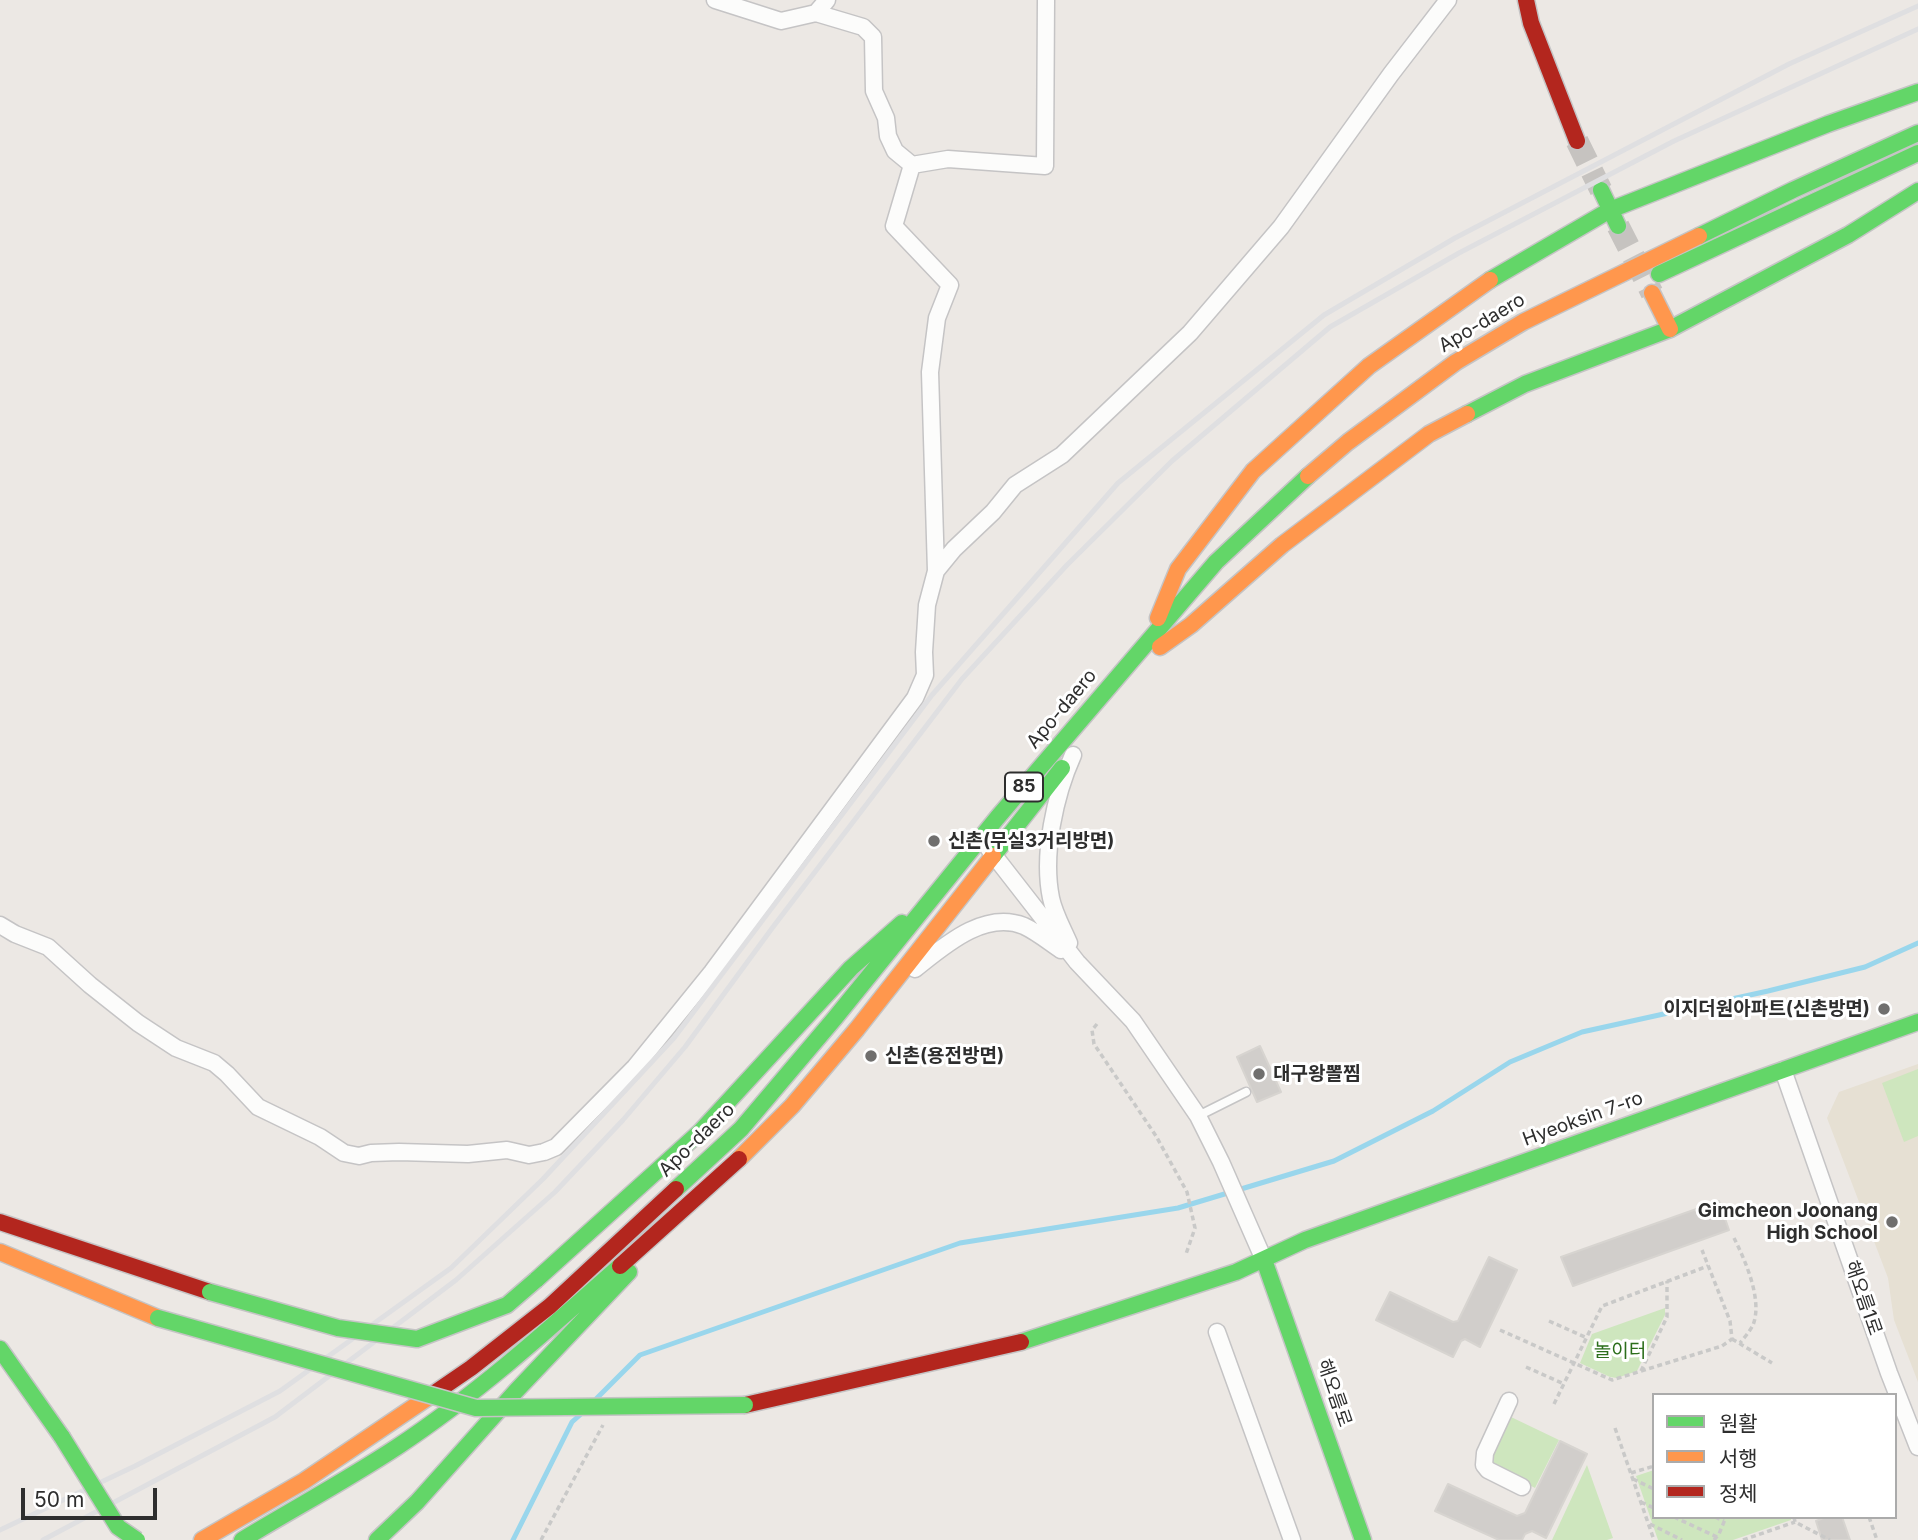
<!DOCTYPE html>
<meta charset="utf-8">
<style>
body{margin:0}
#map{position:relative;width:1918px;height:1540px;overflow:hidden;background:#ece8e4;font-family:Inter,"Noto Sans KR",sans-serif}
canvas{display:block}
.legend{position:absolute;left:1652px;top:1393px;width:245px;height:126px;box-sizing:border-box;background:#fff;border:2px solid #ababab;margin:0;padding:9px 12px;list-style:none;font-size:21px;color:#2e2e2e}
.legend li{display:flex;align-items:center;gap:14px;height:35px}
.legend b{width:35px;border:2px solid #ababab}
.scale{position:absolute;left:21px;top:1488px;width:136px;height:32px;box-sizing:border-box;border:4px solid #2e2e2e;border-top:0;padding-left:9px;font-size:21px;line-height:24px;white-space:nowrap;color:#2e2e2e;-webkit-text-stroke:5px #fff;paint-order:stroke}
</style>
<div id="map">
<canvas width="1918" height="1540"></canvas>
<ul class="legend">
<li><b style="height:9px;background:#63d668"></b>원활</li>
<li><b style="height:9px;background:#ff974d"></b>서행</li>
<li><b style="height:9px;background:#b3261e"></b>정체</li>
</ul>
<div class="scale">50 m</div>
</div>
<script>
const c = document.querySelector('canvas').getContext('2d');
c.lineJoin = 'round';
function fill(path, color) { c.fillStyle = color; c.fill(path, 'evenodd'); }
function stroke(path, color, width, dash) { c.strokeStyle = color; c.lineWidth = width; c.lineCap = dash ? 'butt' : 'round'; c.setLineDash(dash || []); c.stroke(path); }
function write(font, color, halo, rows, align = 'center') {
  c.font = font + ' Inter,"Noto Sans KR",sans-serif'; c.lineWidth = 6; c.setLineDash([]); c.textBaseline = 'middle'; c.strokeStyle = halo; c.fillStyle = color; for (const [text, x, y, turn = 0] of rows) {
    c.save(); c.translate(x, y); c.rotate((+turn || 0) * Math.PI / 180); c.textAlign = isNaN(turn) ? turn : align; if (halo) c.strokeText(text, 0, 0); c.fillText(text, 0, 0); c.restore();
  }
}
fill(new Path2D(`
 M1918,1064v318l-24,-62 -6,-42 -61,-160 12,-26z`), '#e6e0d3');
fill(new Path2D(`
 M1918,1069v67l-14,6 -22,-59z
 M1665,1308v7l-28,56 -20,7 -7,-1 -30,-14 12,-29z
 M1511,1417l48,23 -24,48 -39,-20 -4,-5v-8z
 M1587,1465l26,73 -6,2h-55z
 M1654,1470v47h137v3l-58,20h-75l-22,-64z`), '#cee6be');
stroke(new Path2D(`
 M595,1400l45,-45 320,-112 218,-35 156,-47 99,-50 77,-49 72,-30 186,-41 97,-24 53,-24
 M513,1540l59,-118 9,-8`), '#99d6ec', 5);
const building = new Path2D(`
 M1260,1046l21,46 -24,10 -20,-45z
 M1719,1201l10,29 -156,56 -12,-29z
 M1489,1257l28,13 -37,77 -15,-8 -4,2 -8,16 -77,-37 14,-28 63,30 5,-1z
 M1560,1441l27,13 -41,84 -14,-7 -7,3 -3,6h-23l-64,-29 13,-27 69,32 8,-3z
 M1826,1517h16l8,23h-28l-6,-19z`);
fill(building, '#d1cecb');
stroke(building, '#d7d4d0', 2);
stroke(new Path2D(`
 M1577,141l24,49
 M1618,226l34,67`), '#c6c3c0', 23, [23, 11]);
const lane = new Path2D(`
 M1198,1116l48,-24`);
const street = new Path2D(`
 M715,0l66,21 35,-8 11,-13
 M816,13l47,14 10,10 1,54 12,27 2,18 7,15 17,14
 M936,571l-6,-199 7,-54 13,-33 -56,-59 18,-61 36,-6 97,7 1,-166
 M989,849l88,113 56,59 65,95 23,46 43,98
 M0,925l15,9 33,13 42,38 48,38 38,25 38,15 13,11 31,33 62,30 24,16 15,3 12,-3 28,-1 69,2 39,-4 22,5 15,-3 12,-5 79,-80 77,-95 203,-274 10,-23 -1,-23 3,-47 9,-34 18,-22 39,-37 22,-27 47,-30 128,-122 91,-106 110,-153 57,-74
 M1069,943c-6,-14 -15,-30 -18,-45 -9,-44 4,-103 22,-143
 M915,969c29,-23 69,-59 109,-43 13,6 25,16 37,24
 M1783,1070l106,303 29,74
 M1217,1332l75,208
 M1509,1401l-24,52 -1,12 4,5 34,17`);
const fast = new Path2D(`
 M1601,190l17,36
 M1699,236l94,-46 125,-57
 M1659,274l259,-121
 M1490,280l120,-70 218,-86 90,-32
 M1467,414l58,-30 145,-55 178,-94 70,-44
 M993,856l69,-88
 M676,1189l65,-60 94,-111 162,-200 219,-256 92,-86
 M1264,1260l99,280
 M536,1280l165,-149 150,-163 51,-45
 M1021,1342l215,-70 69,-32 613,-218
 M0,1349l62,88
 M242,1540c51,-31 105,-60 155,-93 80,-53 151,-117 223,-181
 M377,1540l40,-38 99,-111 113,-119`);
const slow = new Path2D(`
 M1652,293l18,36
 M1308,476l40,-34 108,-80 67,-40 176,-86
 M1158,618l20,-49 75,-98 116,-105 121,-86
 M1160,647l31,-22 91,-80 147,-111 38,-20
 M739,1159l53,-53 65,-77 136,-173
 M0,1252l158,66
 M202,1540l102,-59 129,-87`);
const jam = new Path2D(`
 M1526,0l5,23 46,118
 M0,1222l210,70
 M620,1266l119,-107
 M433,1394l38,-26 79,-62 126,-117
 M745,1405l276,-63`);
stroke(lane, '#c5c4c5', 11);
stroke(street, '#c5c4c5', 19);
stroke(fast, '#c5c4c5', 19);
stroke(slow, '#c5c4c5', 19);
stroke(jam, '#c5c4c5', 19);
stroke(new Path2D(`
 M1097,1024l-5,6 2,14 62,92 31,56 8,36 -9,26
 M1734,1238c11,22 29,62 19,87 -3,6 -9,13 -13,18
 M1549,1321l38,17
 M1500,1330l112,50 110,-34 10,-7 -2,-18 -28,-71
 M1732,1339l40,24
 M1526,1367l38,17
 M1641,1371l26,-54v-36
 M1554,1404l48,-98 106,-40
 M1615,1428l39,112
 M1631,1473l23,-7
 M1633,1479l21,10
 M1641,1502l13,6
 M1674,1517l43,20
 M1715,1517l9,4
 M1794,1517l1,5 35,18
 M1869,1517l8,23
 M1650,1524l32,16
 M541,1540l62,-115
 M1714,1540l5,-6 7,-17
 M1743,1540l52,-18`), '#c9c9c8', 3.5, [5, 3.5]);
stroke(lane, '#fcfcfb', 8);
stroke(street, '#fcfcfb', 16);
stroke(fast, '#63d668', 16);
stroke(slow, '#ff974d', 16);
stroke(jam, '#b3261e', 16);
stroke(new Path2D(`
 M0,1530l135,-64 145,-75 171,-123 92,-89 131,-141 258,-343 186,-212 206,-168 131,-77 334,-174 129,-58
 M43,1540l232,-123 181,-137 99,-88 68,-72 62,-73 88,-120 189,-248 105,-114 105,-104 158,-134 129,-74 215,-112 244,-112`), '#dfdfe1', 5);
const fastBridge = new Path2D(`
 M210,1292l128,36 79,11 90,-34 29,-25
 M158,1318l318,90 269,-3
 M62,1437l56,90 19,13`);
stroke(fastBridge, '#c5c4c5', 19, []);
stroke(fastBridge, '#63d668', 16);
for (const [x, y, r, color] of [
 [934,841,7,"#706f6e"],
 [1884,1009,7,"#706f6e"],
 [871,1056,7,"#706f6e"],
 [1259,1074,7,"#706f6e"],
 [1892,1222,7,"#706f6e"]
]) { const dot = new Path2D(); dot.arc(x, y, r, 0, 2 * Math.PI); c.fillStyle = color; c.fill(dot); stroke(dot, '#fff', 2.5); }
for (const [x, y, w] of [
 [1024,787,38]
]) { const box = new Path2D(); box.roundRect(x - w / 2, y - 14.5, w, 29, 5); c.fillStyle = '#fff'; c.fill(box); stroke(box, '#2e2e2e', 2); }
write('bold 18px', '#2e2e2e', null, [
 ["85",1024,787]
]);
write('19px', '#2e2e2e', '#fff', [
 ["Apo-daero",1482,323,-31],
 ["Apo-daero",1062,709,-50],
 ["Hyeoksin 7-ro",1583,1119,-20],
 ["Apo-daero",697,1140,-44],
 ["해오름1로",1863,1298,71],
 ["해오름로",1334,1393,71]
]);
write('bold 19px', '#2e2e2e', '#fff', [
 ["신촌(무실3거리방면)",948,841],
 ["이지더원아파트(신촌방면)",1870,1009,"right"],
 ["신촌(용전방면)",885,1056],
 ["대구왕뽈찜",1273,1074],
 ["Gimcheon Joonang",1878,1211,"right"],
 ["High School",1878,1233,"right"]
], 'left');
write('19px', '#2c6e1b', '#fff', [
 ["놀이터",1620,1351]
]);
</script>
